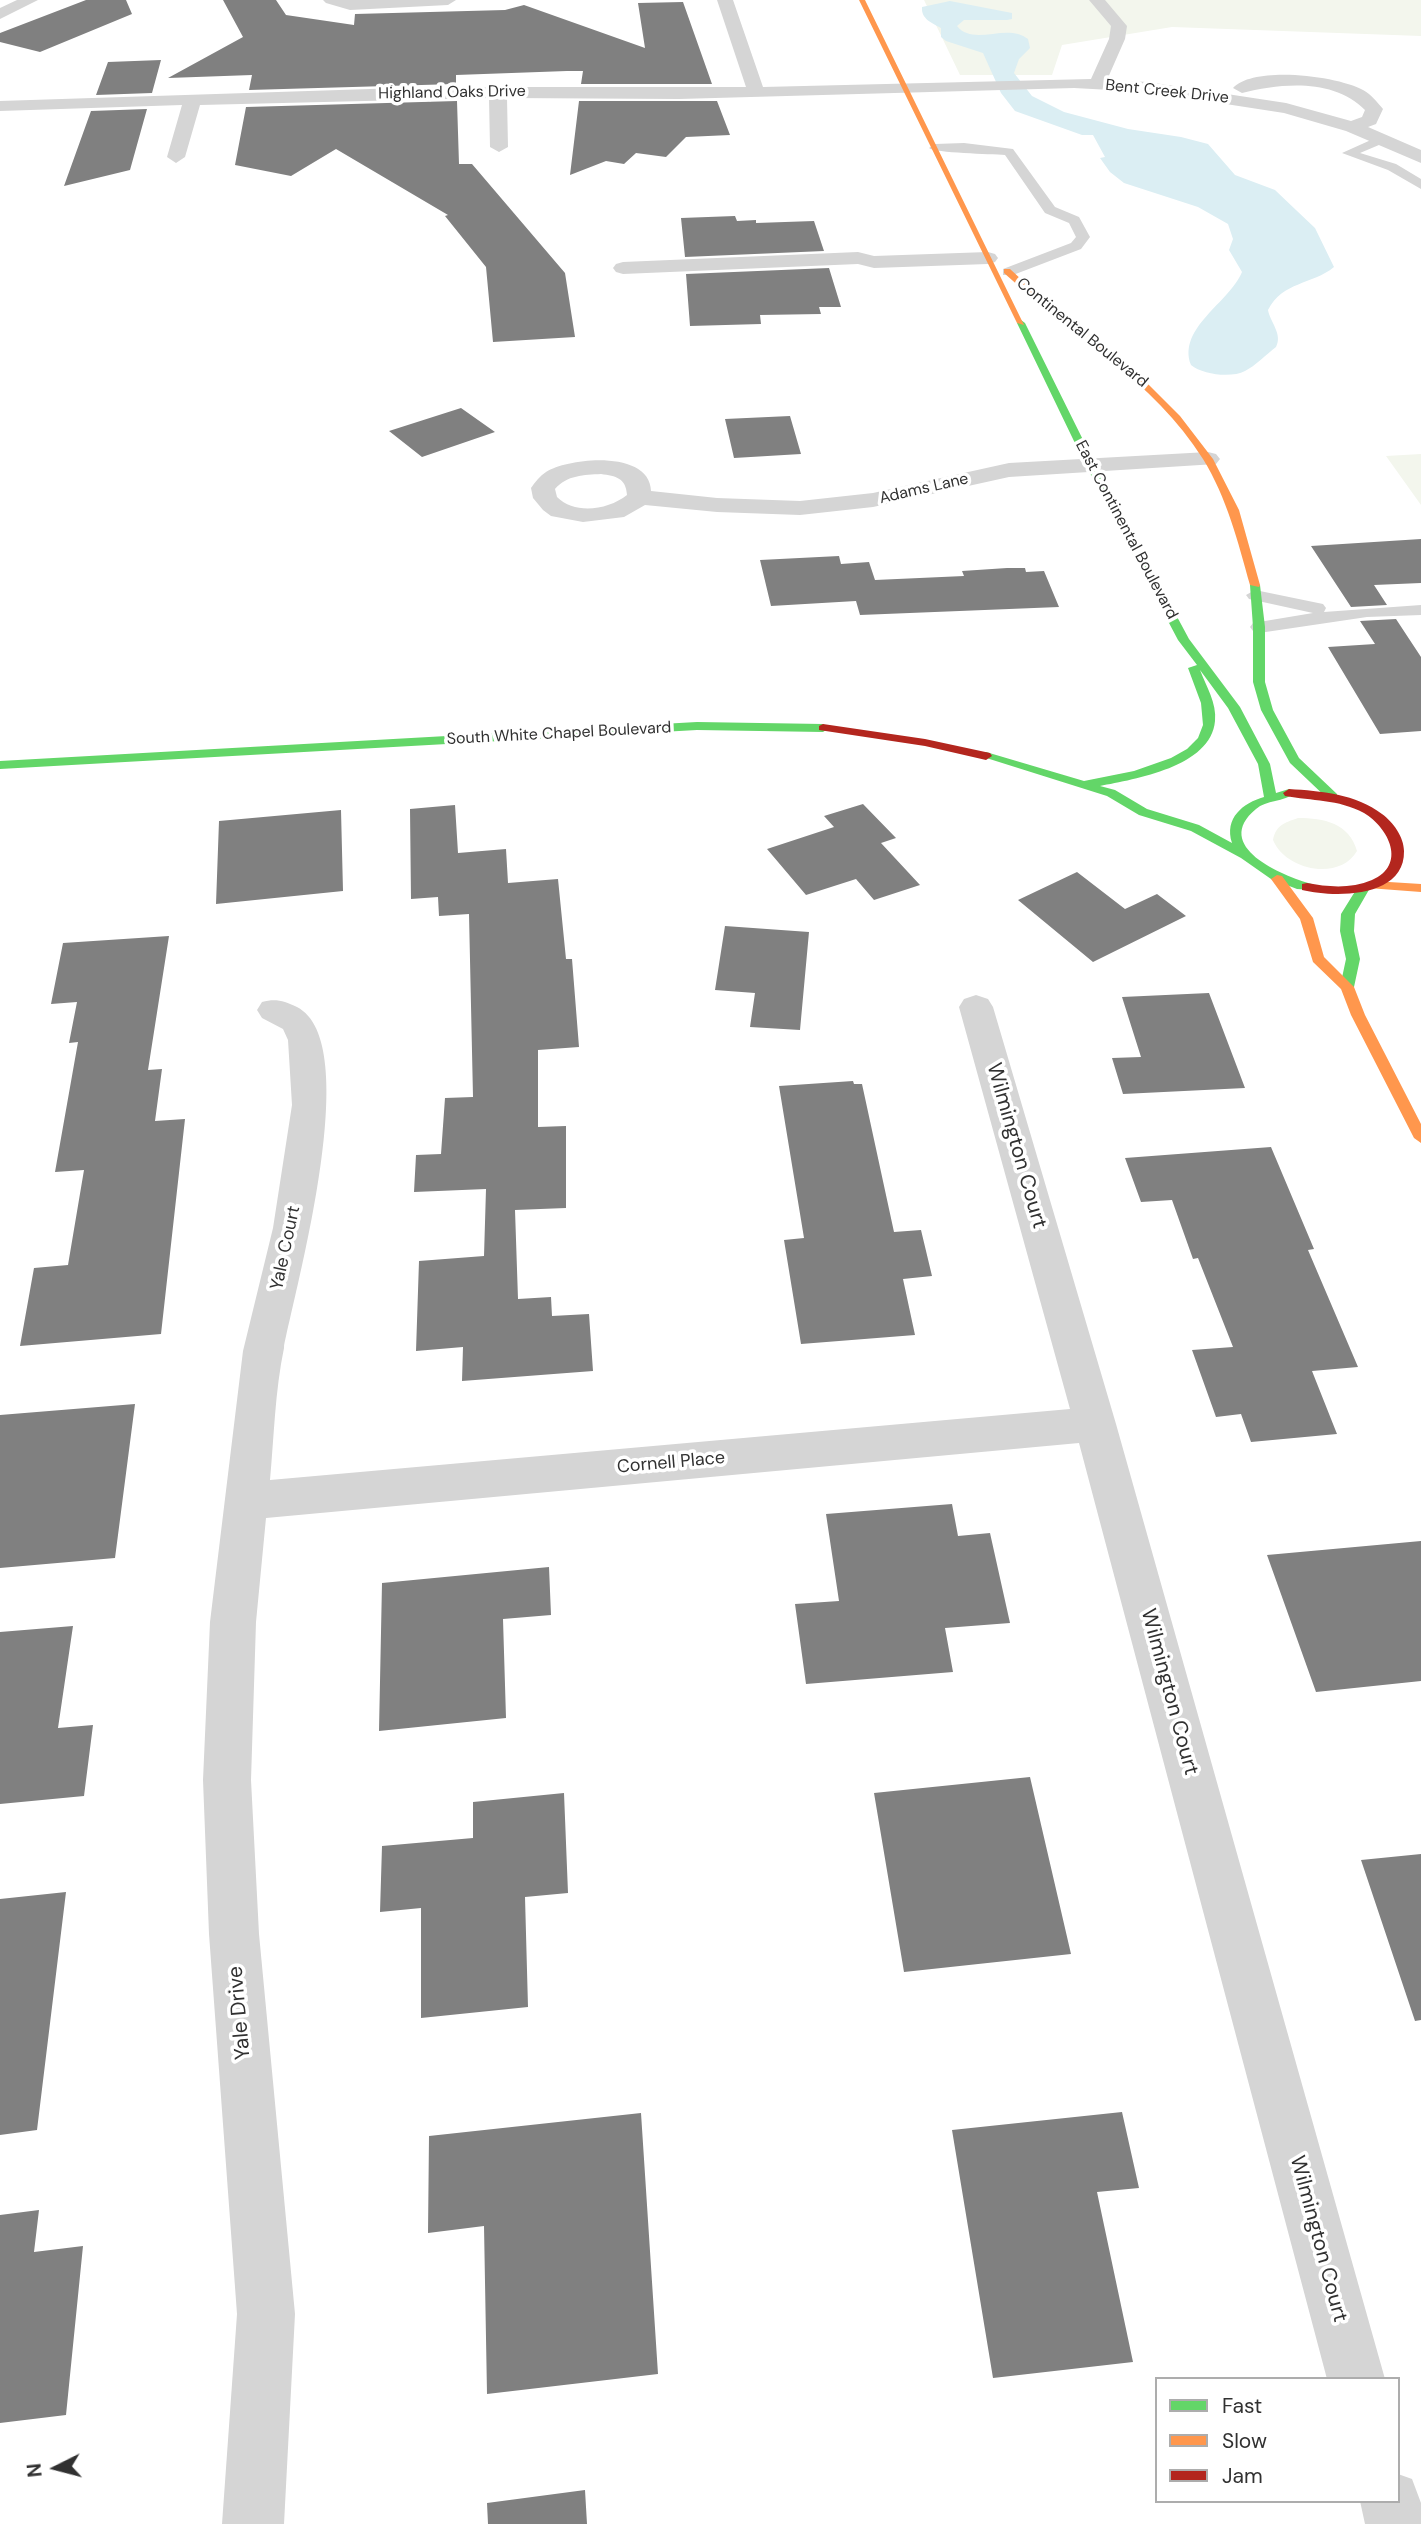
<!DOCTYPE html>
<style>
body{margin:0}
#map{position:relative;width:1421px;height:2524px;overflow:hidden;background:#fff;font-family:"DM Sans",sans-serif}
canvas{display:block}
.legend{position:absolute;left:1155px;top:2377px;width:245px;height:126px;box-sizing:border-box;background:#fff;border:2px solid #adadad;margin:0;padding:9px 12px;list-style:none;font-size:21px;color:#313131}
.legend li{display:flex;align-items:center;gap:14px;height:35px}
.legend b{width:35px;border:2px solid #adadad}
.north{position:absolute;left:21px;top:2433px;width:70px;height:70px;-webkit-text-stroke:5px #fff;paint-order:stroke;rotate:264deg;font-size:19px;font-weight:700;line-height:28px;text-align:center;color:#313131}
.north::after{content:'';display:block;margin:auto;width:24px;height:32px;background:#313131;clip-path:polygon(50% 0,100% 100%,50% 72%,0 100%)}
</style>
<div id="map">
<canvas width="1421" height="2524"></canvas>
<ul class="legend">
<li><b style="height:9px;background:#63d668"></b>Fast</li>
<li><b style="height:9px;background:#ff974d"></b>Slow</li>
<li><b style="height:9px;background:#b3261e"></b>Jam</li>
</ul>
<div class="north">N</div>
</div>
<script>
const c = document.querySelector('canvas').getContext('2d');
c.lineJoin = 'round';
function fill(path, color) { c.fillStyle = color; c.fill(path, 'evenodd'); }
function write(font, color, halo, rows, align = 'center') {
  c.font = font + ' "DM Sans",sans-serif'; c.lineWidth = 7; c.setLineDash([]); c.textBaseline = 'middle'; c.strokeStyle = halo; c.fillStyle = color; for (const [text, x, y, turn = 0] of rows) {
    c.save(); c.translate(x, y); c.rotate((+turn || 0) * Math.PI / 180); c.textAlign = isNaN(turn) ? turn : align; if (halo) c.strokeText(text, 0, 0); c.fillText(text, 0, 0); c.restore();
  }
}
fill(new Path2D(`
 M924,0h497v36l-249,-9 -110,18 -10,30h-92z
 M1421,454v51l-35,-49z
 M1298,818c26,0 51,5 59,33 -17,30 -71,20 -84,-11 3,-15 11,-17 25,-22z`), '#f3f6ed');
fill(new Path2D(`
 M950,1l62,12v6l-5,1h-43l-7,6c17,21 50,-4 71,13l2,9 -11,11 -5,14 18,23 32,16 64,17 53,8 27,7 27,31 40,15 21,20 19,18 19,39c-22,18 -51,14 -66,43 2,12 15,24 8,37 -9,7 -21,19 -31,24 -13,7 -42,4 -54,-6 -14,-37 39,-63 51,-93l-13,-22 4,-11 -5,-15 -30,-17 -74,-24 -14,-11 -10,-14 5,-1 -12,-22h-11l-67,-24 -14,-18 -18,-40 -37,-12 -5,-4v-9c-9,-5 -20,-9 -19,-21z`), '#dbeef3');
fill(new Path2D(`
 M86,0h40l6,14 -92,38 -40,-10v-9z
 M223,0h53l10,15 68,10 1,-11 150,-4 19,-5 121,43 -7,-45 45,-1 29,82h-131l2,-13h-16l-111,4v9l-207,6 3,-15 -84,3 75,-41z
 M161,60l-9,33 -56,2 12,-33z
 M457,101l2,63h13l93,109 10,64 -82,5 -7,-75 -41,-51 3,-1 -112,-66 -45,27 -56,-11 11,-58z
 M579,101h138l13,34 -44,2 -20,20 -30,-4 -12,11 -18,-3 -36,14z
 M147,109l-17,61 -66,16 27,-75z
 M735,216l2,5 19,-1v3l58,-2 10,30 -139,6 -4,-39z
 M829,268l12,39h-22l2,7 -61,1 1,9 -71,2 -4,-52z
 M461,408l34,24 -73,25 -33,-26z
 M790,416l11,38 -67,4 -9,-39z
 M1421,539v44l-47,2 13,20 -36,2 -40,-61z
 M839,556l2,8 28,-2 6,18 89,-4 -2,-5 45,-3h18l1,4 18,-1 15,36 -199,8 -4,-14 -85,5 -11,-46z
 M1396,619l25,38v74l-41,3 -52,-87 47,-3 -15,-23z
 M863,804l33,34 -15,5 39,42 -46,15 -18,-21 -50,16 -39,-46 67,-22 -10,-11z
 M455,805l3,48 48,-4 2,34 50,-4 8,80h6l7,88 -41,3v77l28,-1v82l-51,2 3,89 33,-2 1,19 37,-2 4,57 -131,10 1,-34 -47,4 3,-90 65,-5 2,-67 -72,3 2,-37 25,-1 4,-56 28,-1 -4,-183 -30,2 -1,-19 -27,2 -1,-90z
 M341,810l2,81 -127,13 3,-83z
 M1077,872l48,37 32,-15 29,22 -93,46 -75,-62z
 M725,926l84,6 -9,98 -50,-3 5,-34 -40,-3z
 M169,936l-21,134 14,-1 -7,52 30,-2 -24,215 -141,12 14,-78 34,-3 16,-95 -29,2 23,-130 -9,1 8,-41 -26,2 12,-61z
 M1209,993l36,95 -122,6 -11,-36 29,-1 -19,-60z
 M853,1081l1,3h8l32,148 27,-2 11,46 -29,3 12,56 -114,9 -17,-104 20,-2 -25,-152z
 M1271,1147l43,102 -6,1 50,117 -46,4 25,63 -86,8 -10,-28 -25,3 -24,-67 41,-3 -35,-89 -5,1 -21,-59 -31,2 -16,-44z
 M135,1404l-20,154 -115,10v-153z
 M952,1504l6,32 32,-3 20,90 -65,5 8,44 -147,12 -11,-80 44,-3 -13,-87z
 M1421,1541v140l-105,11 -49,-137z
 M549,1567l2,48 -48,4 3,99 -127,13 3,-148z
 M73,1626l-15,102 35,-3 -9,71 -84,8v-172z
 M1030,1777l41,177 -167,18 -30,-179z
 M564,1793l4,100 -43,4 3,110 -107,11v-110l-41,4 2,-66 91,-8v-36z
 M1421,1854v166l-6,1 -54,-161z
 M66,1892l-29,238 -37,5v-236z
 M1122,2112l17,76 -42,4 36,170 -140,16 -41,-248z
 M641,2113l17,261 -171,20 -3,-168 -56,7 1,-97z
 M39,2210l-5,42 49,-6 -17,169 -66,8v-208z
 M585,2490l2,34h-99l-1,-21z`), '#808080');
fill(new Path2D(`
 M1382,135l4,1v6l-26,11 36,11 25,15v10l-33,-19 -46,-17z
 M964,143l49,6 42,58 24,10 11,20 -9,12 -68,26h-10v-6l68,-26 5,-6 -7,-14 -24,-10 -40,-58c-14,-1 -70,-2 -76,-7l6,-4z
 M1255,590l68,14 3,4 -2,4 97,-7v10l-54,2 -108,16 -6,-2 -3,-4 3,-4 60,-10 -64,-14 -3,-4z`), '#d5d5d5');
fill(new Path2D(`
 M17,0h21l-38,19v-11z
 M323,0h133l-8,5 -98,5 -24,-7z
 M717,0h16l30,87 328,-8 18,-40 2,-13 -22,-26h16l22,26 -2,13 -18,41 41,2 138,21 65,18 11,-4 3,-7c-31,-32 -84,-27 -123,-17l-9,-5c21,-23 105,-12 130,2 8,4 14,12 20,19l-7,15 -8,3 53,23v13l-75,-32 -62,-18 -136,-21 -74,-4 -395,11 -172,-1 1,49 -9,5 -9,-5 -1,-49 -289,7 -15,52 -9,6 -9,-6 15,-52 -182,6v-10l432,-14h314z
 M858,252l16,4 114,-4 7,2 3,4 -3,4 -7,2 -114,4 -16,-4 -235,10 -7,-2 -3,-4 3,-4 7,-2z
 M1208,452l8,2 4,5 -4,5 -207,13 -136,30 -73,8 -83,-3 -72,-7 -21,12 -41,5 -32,-6 -8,-6 -10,-12 -2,-10c4,-6 9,-12 15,-16 24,-15 104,-22 105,19l66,7 83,3 73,-8 136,-30zM601,474c15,2 25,4 26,21 -19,15 -52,20 -70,2l-2,-8c12,-14 29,-14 46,-15z
 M976,995l12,4 5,8 123,417 269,955h-58l-248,-936 -813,75 -10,104 -5,158 8,154 36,380 -11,210h-62l15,-210 -28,-380 -6,-154 7,-158 33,-271 30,-123 19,-123 -4,-65 -5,-11 -21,-11 -5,-8 5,-8c14,-4 22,-1 35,5 68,35 -1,278 -13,341 -9,43 -10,89 -14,132l800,-71 -111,-402 5,-8z
 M1398,2474l14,5 9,24v21h-56l-5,-23h38z`), '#d5d5d5');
fill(new Path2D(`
 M1021,320l4,3 71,143 93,173 51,68 30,57 6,29 13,-4 6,4c-11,9 -29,7 -39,16 -45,37 26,67 56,75v6l-15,-1 -26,-10 -30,-21 -50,-27 -52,-16 -32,-19 -127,-40 6,-4 98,29 50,-10 37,-13 16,-9 11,-11 5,-13 -2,-22 -13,-35 9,-3 -19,-25 -92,-174 -69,-143zM1200,670l28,38 30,56 6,33c-21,6 -40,21 -32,46l-33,-18 -52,-16 -32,-19 -15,-4c35,-7 111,-19 115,-65 2,-18 -9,-35 -15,-51z
 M1255,582l5,3 5,42v55l8,28 26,48 38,36v6h-8l-39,-37 -29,-53 -8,-28v-55l-3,-42z
 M697,722l126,2 6,4 -6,4 -126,-2 -697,39v-8z
 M1364,884l6,4 -15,26 -1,17 6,28 -6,28 -7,5 -7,-5 6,-28 -6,-28 1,-17 18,-29z`), '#63d668');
fill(new Path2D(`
 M859,0h6l159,325 -7,-2z
 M1004,269h6l37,34 76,56 57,57 33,43 26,51 21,75 -1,2 -9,-2c-12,-43 -23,-87 -47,-126 -49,-78 -132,-125 -199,-186z
 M1277,875l5,1 31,42 11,39 30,30 11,28 56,109v19l-7,-5 -63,-123 -10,-26 -28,-27 -13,-43 -29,-40z
 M1373,881l48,3v8l-53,-4 -1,-3z`), '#ff974d');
fill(new Path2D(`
 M823,724l102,15 65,14 2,3 -6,4 -61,-14 -106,-16v-4z
 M1289,789c32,2 67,5 93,25 11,8 22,23 22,37 1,47 -69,47 -102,39v-6l5,-1c21,4 44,6 65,-3 35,-15 17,-52 -8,-67 -26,-14 -52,-12 -79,-17l-2,-3z`), '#b3261e');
write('16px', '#313131', '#fff', [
 ["Bent Creek Drive",1167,92,6],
 ["Highland Oaks Drive",452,93,-1],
 ["Continental Boulevard",1082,333,39],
 ["Adams Lane",924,489,-13],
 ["East Continental Boulevard",1126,530,62],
 ["South White Chapel Boulevard",559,734,-3]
]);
write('18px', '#313131', '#fff', [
 ["Yale Court",286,1248,-78],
 ["Cornell Place",671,1463,-5]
]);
write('21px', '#313131', '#fff', [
 ["Wilmington Court",1016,1146,74],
 ["Wilmington Court",1169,1692,75],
 ["Yale Drive",240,2013,-95],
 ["Wilmington Court",1318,2239,75]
]);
</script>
